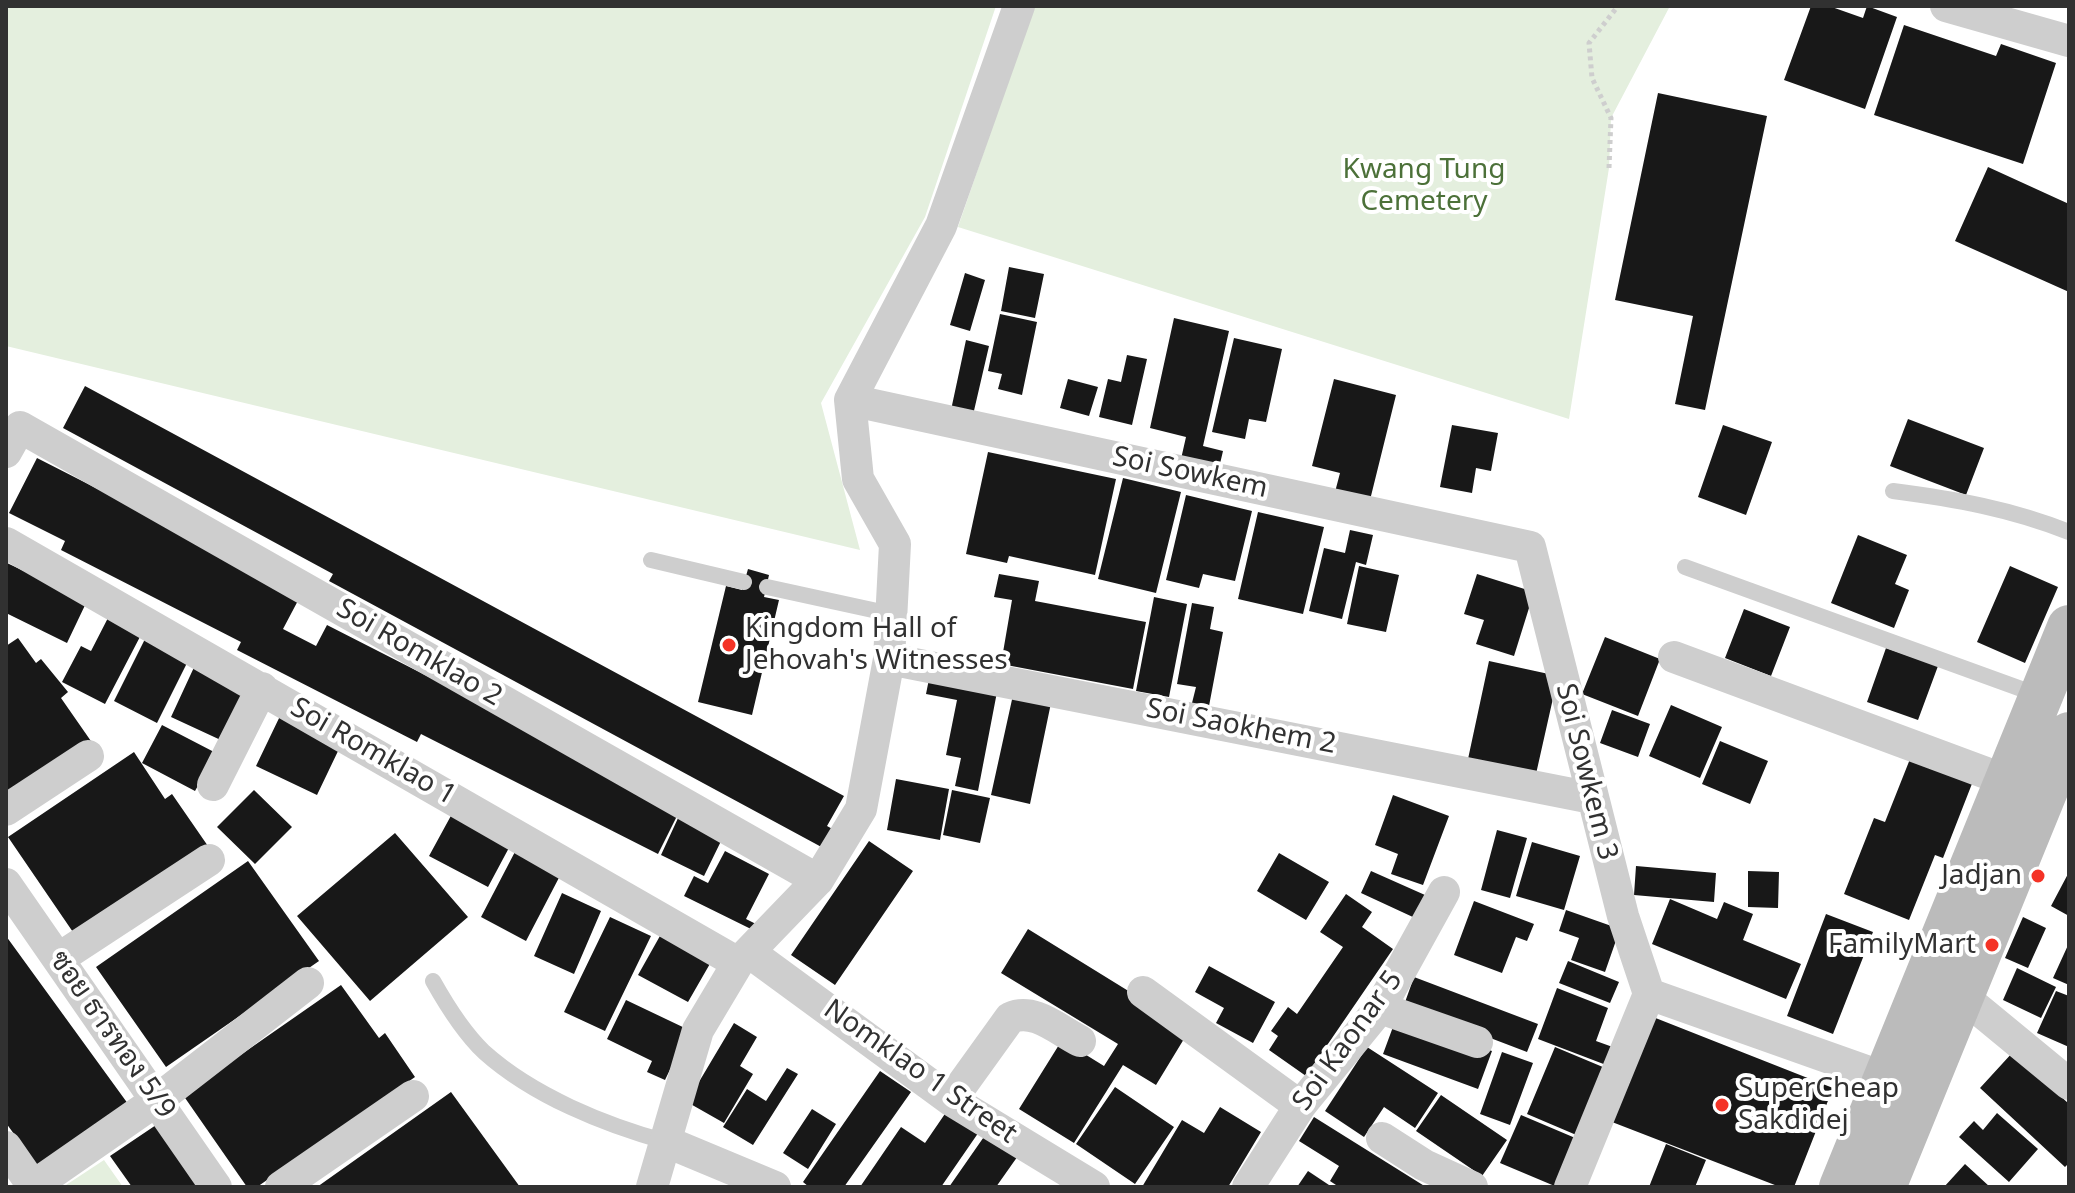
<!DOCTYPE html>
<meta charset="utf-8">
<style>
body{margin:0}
#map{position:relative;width:2075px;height:1193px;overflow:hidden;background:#fff;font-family:"Noto Sans",sans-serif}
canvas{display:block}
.frame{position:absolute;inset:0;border:8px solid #313131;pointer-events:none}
</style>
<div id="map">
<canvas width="2075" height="1193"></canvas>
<div class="frame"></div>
</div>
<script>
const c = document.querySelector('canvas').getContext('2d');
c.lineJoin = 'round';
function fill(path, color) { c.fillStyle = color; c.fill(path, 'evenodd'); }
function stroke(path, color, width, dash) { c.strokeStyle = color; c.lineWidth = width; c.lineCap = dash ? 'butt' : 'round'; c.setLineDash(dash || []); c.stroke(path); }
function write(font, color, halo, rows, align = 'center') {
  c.font = font + ' "Noto Sans",Sarabun,sans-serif'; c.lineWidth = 8; c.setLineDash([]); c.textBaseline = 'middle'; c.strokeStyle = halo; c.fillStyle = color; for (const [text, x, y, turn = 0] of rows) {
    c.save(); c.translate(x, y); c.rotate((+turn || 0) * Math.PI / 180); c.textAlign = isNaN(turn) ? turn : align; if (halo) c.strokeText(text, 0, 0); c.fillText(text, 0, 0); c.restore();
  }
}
fill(new Path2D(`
 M6,6h990l-71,211 -104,186 39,147 -854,-204z
 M1034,6h636l-59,112 -2,50 -40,251 -611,-192z
 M104,1160l19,27h-60z`), '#e4efde');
fill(new Path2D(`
 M1811,6h18l34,12 4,-12 30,11 -32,92 -81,-29z
 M1904,25l92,31 5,-12 55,19 -33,101 -149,-49z
 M1658,93l109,23 -62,294 -30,-6 18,-88 -78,-16z
 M1988,167l81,37v88l-114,-51z
 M1009,267l35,7 -9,44 -34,-7z
 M965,273l20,7 -15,51 -20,-6z
 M1000,314l37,8 -15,73 -24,-6 4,-15 -14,-3z
 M1174,318l55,13 -26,115 20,5 -4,17 -38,-9 5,-22 -36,-9z
 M1234,338l48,11 -16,73 -17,-3 -4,20 -33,-7z
 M966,340l23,6 -16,69 -22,-5z
 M1127,355l20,4 -15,66 -33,-8 9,-38 13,3z
 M1068,379l30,8 -9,29 -29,-8z
 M1334,379l62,16 -26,105 -35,-8 5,-19 -28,-7z
 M85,386l759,410 -17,30 11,6 -11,18 -498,-269 4,-7 -270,-146z
 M1908,419l76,29 -18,47 -76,-29z
 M1452,425l46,8 -7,38 -15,-3 -4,25 -32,-6z
 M1723,425l49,17 -26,73 -48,-18z
 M988,452l128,27 -21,96 -86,-19 -2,7 -41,-9z
 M37,458l265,135 -19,36 33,17 11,-21 355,181 -24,48 -237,-120 -4,8 -180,-92 4,-8 -180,-92 4,-9 -56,-28z
 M1123,478l58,14 -25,101 -58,-14z
 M1186,495l66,16 -17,70 -32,-7 -4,14 -33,-8z
 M1258,512l66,15 -21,87 -65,-15z
 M1350,530l23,5 -7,30 -10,-3 -14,57 -33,-8 15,-63 21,5z
 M1858,535l49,20 -12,29 14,6 -15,38 -63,-25z
 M7,563l80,38 -20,42 -61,-30z
 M1359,566l40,9 -13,57 -39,-8z
 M2010,566l48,21 -33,76 -48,-21z
 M748,569l21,6 -5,22 15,3 -27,115 -54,-13 28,-116 16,4z
 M999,574l40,7 -4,20 111,21 -13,67 -132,-25 11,-64 -18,-3z
 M1477,574l57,18 -20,64 -38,-12 8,-24 -20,-6z
 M1154,597l33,7 -18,93 -33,-6z
 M1192,603l22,4 -4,22 13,3 -14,74 -17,-3 4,-16 -19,-3z
 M1744,609l46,18 -19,49 -46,-18z
 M110,614l33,17 -38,73 -43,-22 19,-36 10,5z
 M146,637l43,22 -32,64 -43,-22z
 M1605,637l55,22 -22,57 -56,-22z
 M18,638l18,25 5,-4 27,33 -7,6 32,46 -87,60v-158z
 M1886,648l52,18 -20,54 -51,-18z
 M1489,661l69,15 -22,98 -68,-15z
 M196,663l55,25 -26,54 -54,-25z
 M929,679l68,13 -19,99 -23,-5 6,-28 -15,-3 11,-55 -31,-6z
 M1013,695l38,8 -21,101 -39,-9z
 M1671,705l51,22 -22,51 -51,-22z
 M1612,710l38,14 -12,33 -38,-14z
 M281,714l58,35 -22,46 -61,-29z
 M162,725l54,28 -21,38 -53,-28z
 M1720,741l48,20 -18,43 -48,-20z
 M134,752l31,47 7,-5 38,55 -133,89 -69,-101z
 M1910,759l65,17 -32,82 -8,-3 -26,65 -65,-26 30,-76 11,4z
 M896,779l53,10 -9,51 -53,-10z
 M254,790l38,37 -37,37 -38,-37z
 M952,790l38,8 -10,45 -37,-8z
 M1393,795l56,21 -26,69 -32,-11 7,-20 -23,-9z
 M453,812l58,32 -23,43 -59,-31z
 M679,816l44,21 -19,39 -43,-21z
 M1497,830l30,8 -17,60 -29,-8z
 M395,833l73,84 -98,84 -73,-85z
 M869,841l44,30 -78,114 -44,-30z
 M1532,842l48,14 -16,54 -48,-14z
 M518,846l45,24 -37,71 -45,-24z
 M725,851l44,23 -23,45 12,6 -3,6 -71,-35 10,-20 14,7z
 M1279,853l50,29 -23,38 -49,-29z
 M248,861l71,100 -153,106 -70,-100z
 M1636,866l80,7 -2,29 -80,-7z
 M1371,871l54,24 -10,23 -54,-25z
 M1748,871l31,1 -1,36 -30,-1z
 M2069,872v44l-18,-10z
 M562,893l39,18 -27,63 -40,-18z
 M1346,894l26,18 -10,15 31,22 -87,127 -37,-26 9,-14 -7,-5 17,-24 9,7 46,-67 -23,-15z
 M1670,899l47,20 7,-17 29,12 -10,26 58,24 -15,35 -134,-55z
 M1474,901l60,23 -7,17 -11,-4 -14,36 -48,-18z
 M1566,910l54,19 -15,43 -34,-12 8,-22 -20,-7z
 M1826,914l47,18 -40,102 -46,-18z
 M610,917l41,19 -46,95 -41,-19z
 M2023,917l23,11 -18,40 -23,-10z
 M665,927l50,28 -27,47 -50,-27z
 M1028,929l162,100 -34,56 -33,-20 -49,78 -55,-34 43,-69 42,26 14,-22 -117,-71z
 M6,936l125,172 -90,63 -35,-48z
 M2069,943v42l-16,-7z
 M1568,961l51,21 -9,21 -51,-20z
 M1209,966l66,36 -22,41 -37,-20 8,-15 -29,-16z
 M2017,968l39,19 -15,31 -38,-18z
 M1414,977l124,47 -11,28 -123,-47z
 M341,985l38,53 6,-5 30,44 -158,110h-10l-64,-92z
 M1557,988l51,20 -12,33 25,9 -7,18 -76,-29z
 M2056,991l13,5v51l-32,-14z
 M626,1000l63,30 -24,50 -18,-8 5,-11 -45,-22z
 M1397,1016l95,35 -14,38 -95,-35z
 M1653,1017l180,71 -39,99h-14l-168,-65z
 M734,1023l23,14 -17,29 13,8 -29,49 -37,-21z
 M1367,1047l71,46 -23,35 -31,-21 -20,30 -39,-26z
 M1555,1047l55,23 -29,67 -54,-23z
 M1502,1052l31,11 -23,62 -30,-11z
 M2013,1052l56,52v59l-4,4 -85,-79z
 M787,1068l11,6 -45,71 -30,-18 24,-38 19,12z
 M880,1071l31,21 -67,95h-35l-6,-5z
 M1115,1087l59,40 -39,57 -59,-40z
 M451,1092l69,95h-203z
 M1441,1095l66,45 -25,36 -66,-45z
 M951,1105l32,21 -42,61h-81l41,-60 24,16z
 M1220,1107l41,25 -33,55h-86l40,-67 22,13z
 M812,1109l24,15 -28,45 -25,-16z
 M1997,1113l41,36 -29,33 -50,-45 15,-16 9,9z
 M1521,1115l59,25 -23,47 -57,-24z
 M1314,1117l112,70h-87l-9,-6 9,-15 -40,-25z
 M162,1121l47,66h-77l-22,-31z
 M988,1131l32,22 -24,34h-47z
 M1666,1144l40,16 -11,27h-46z
 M1965,1164l25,23h-46z
 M1308,1171l24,16h-35z`), '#181818');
stroke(new Path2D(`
 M1609,168l2,-50 -19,-40 -3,-35 29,-37`), '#cecece', 5, [4, 4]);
stroke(new Path2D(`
 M1893,491c62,8 118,18 176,41
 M651,560l93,22
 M1685,567l353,128
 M767,587l124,27
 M433,981c14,25 30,51 51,71 49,44 121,73 183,90`), '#cecece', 16);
stroke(new Path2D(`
 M1946,6l123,35
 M850,400l680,147 93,369 26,78
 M6,452l14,-25 798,453
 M6,543l732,420
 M1674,657l331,123
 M889,659l703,139
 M213,785l49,-97
 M6,810l82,-54
 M6,884l210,303
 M749,952l202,148 143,87
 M58,959l151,-99
 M1143,992l157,114
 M1649,994l237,84
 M1961,995l108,89
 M1380,1008l97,34
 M951,1100l59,-82c24,-11 48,12 70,23
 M1382,1138l42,27 48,22
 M667,1142l108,45
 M6,1147l27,39
 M32,1187l125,-87 151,-117
 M281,1187l132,-91
 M652,1187l46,-157 40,-67 80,-83 43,-71 28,-150 6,-115 -37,-65 -8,-79 91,-174 78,-220
 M1248,1187l52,-81 80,-98 64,-116
 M1570,1187l79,-193`), '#cecece', 32);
stroke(new Path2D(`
 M1841,1187l228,-560
 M1884,1187l185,-453`), '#bbb', 44);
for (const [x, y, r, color] of [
 [729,645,8,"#f43326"],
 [2038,876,8,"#f43326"],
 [1992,945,8,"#f43326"],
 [1722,1105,8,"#f43326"]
]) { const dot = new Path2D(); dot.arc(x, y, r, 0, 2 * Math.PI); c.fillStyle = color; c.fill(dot); stroke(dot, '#fff', 3); }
write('28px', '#4c7139', '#fff', [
 ["Kwang Tung",1424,170],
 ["Cemetery",1424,202]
]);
write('28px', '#313131', '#fff', [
 ["Soi Sowkem",1190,473,12],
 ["Soi Romklao 2",419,653,30],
 ["Soi Saokhem 2",1241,727,11],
 ["Soi Romklao 1",373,752,30],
 ["Soi Sowkem 3",1586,772,76],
 ["ซอย ธารทอง 5/9",112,1035,55],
 ["Soi Kaonar 5",1348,1041,-54],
 ["Nomklao 1 Street",920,1072,35]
]);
write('28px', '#313131', '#fff', [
 ["Kingdom Hall of",745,629],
 ["Jehovah's Witnesses",745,661],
 ["Jadjan",2022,876,"right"],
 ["FamilyMart",1976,945,"right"],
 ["SuperCheap",1738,1089],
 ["Sakdidej",1738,1121]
], 'left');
</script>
